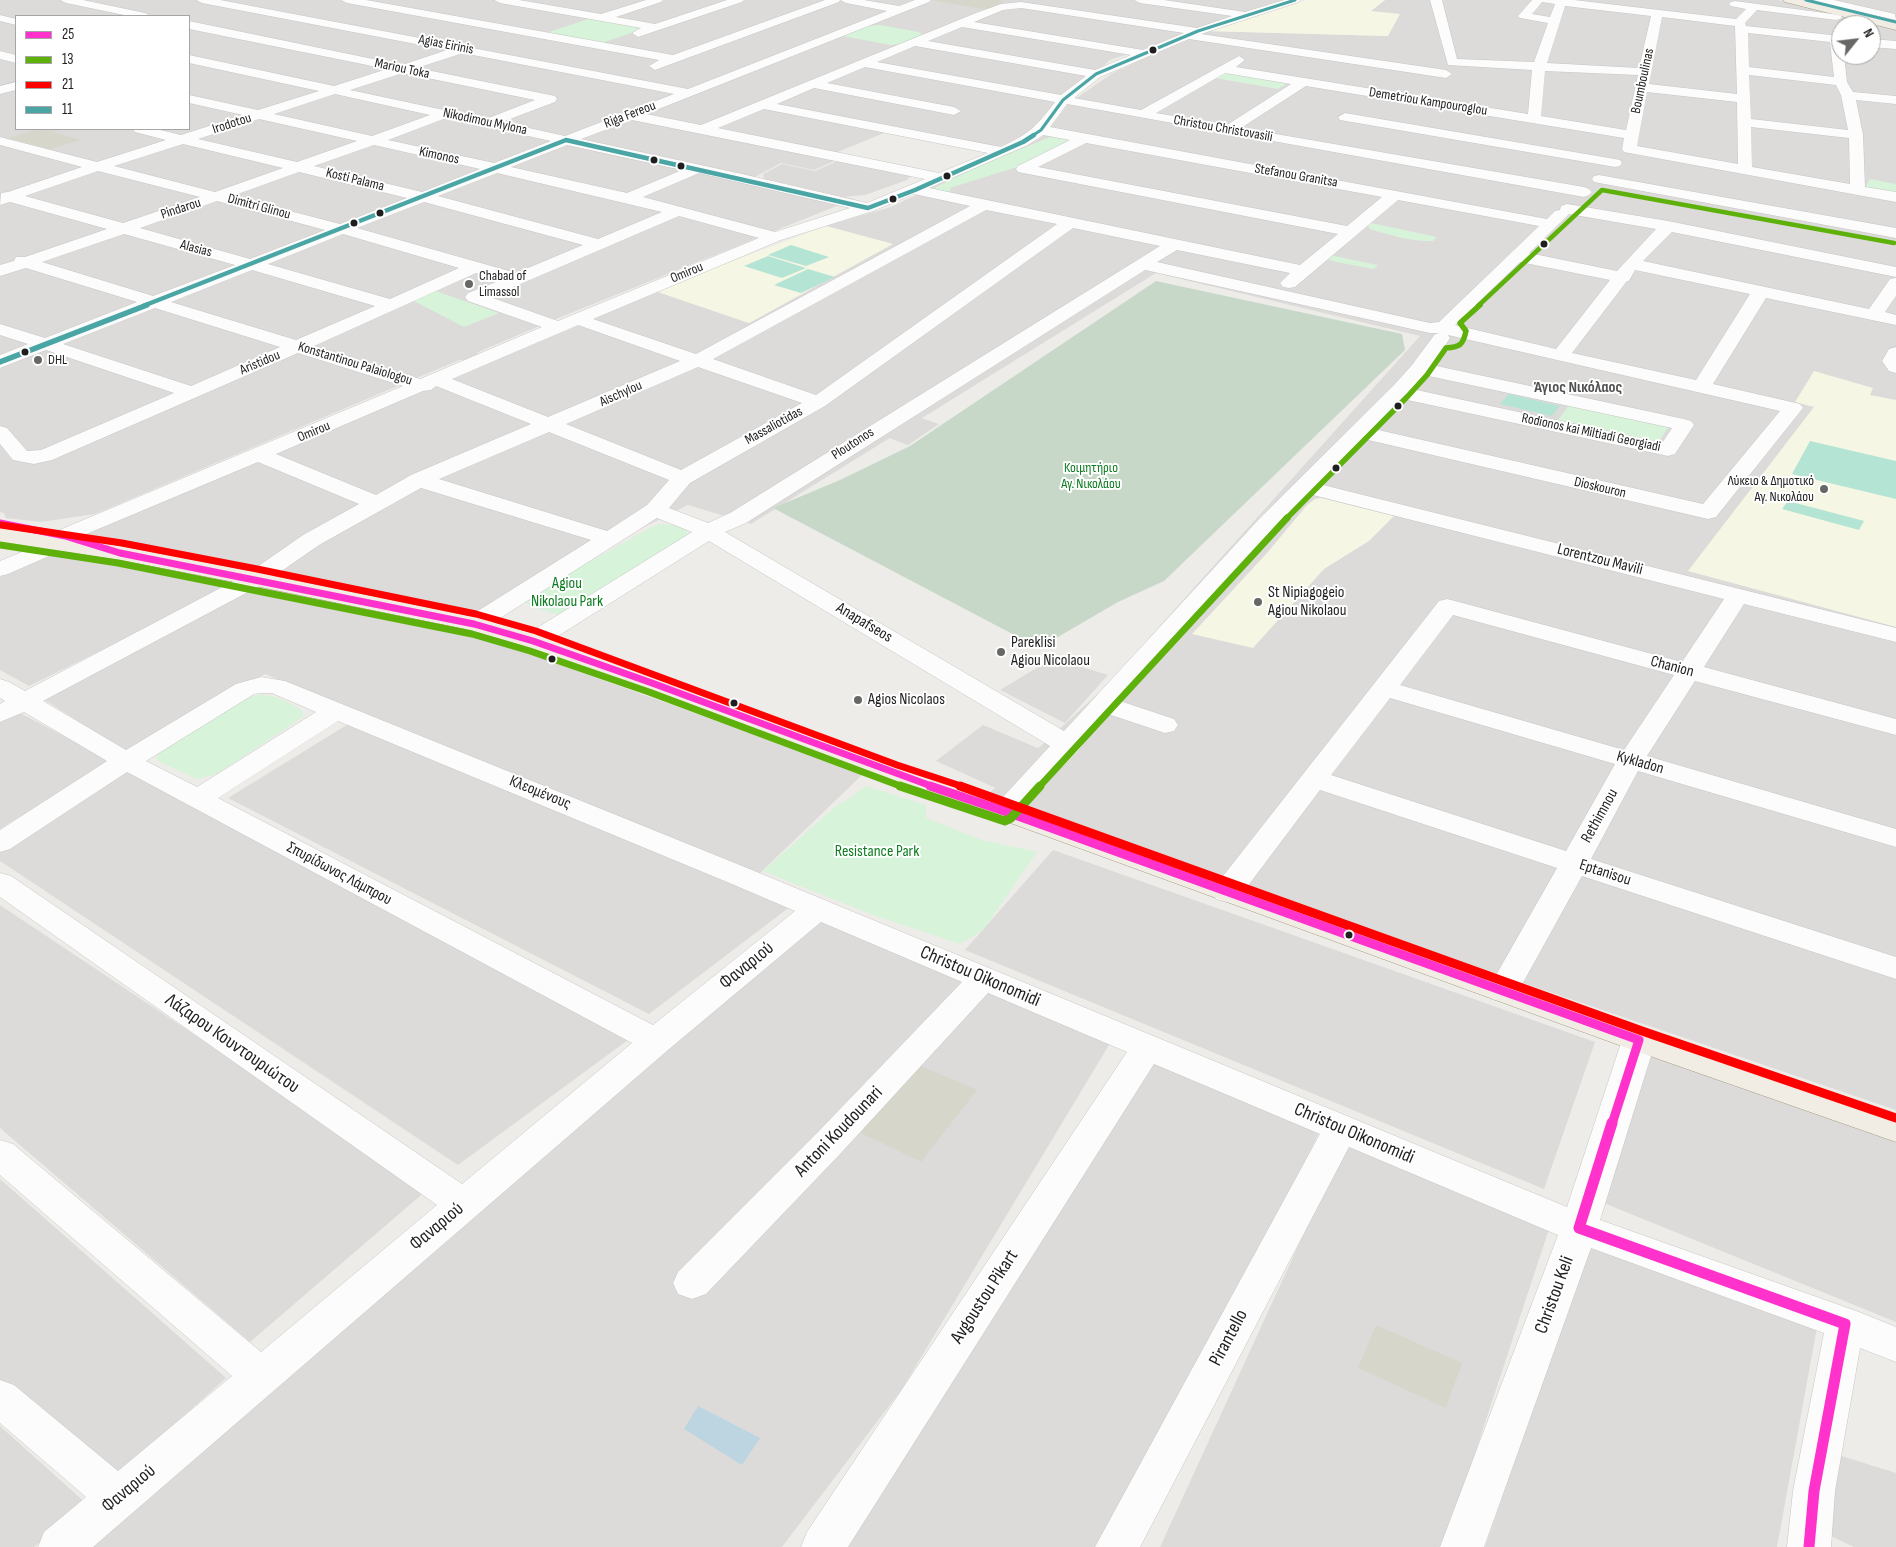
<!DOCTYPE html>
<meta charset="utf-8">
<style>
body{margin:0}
#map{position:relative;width:1896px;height:1547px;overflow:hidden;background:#eeece8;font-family:"Sofia Sans Condensed",sans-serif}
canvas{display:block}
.legend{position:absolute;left:15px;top:15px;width:175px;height:115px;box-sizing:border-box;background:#fff;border:1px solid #a5a5a5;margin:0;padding:6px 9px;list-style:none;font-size:15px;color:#1f1f1f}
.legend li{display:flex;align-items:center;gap:10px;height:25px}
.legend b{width:25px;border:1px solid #a5a5a5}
.north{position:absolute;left:1831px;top:15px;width:50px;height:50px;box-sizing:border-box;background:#fff;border:1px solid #a5a5a5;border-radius:50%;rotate:61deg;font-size:14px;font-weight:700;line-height:20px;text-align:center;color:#1f1f1f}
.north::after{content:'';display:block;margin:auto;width:18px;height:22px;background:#676765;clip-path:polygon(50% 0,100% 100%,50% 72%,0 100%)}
</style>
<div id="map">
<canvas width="1896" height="1547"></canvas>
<ul class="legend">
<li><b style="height:6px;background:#f3c"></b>25</li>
<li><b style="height:6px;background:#5eb10b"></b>13</li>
<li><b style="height:6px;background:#f00"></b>21</li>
<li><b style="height:6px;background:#4aa5a5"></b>11</li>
</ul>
<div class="north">N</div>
</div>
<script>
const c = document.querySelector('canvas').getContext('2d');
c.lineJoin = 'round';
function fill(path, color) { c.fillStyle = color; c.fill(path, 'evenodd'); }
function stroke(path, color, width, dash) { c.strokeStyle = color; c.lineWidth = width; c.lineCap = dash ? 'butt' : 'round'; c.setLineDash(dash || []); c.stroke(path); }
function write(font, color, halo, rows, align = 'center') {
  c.font = font + ' "Sofia Sans Condensed",sans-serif'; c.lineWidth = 4; c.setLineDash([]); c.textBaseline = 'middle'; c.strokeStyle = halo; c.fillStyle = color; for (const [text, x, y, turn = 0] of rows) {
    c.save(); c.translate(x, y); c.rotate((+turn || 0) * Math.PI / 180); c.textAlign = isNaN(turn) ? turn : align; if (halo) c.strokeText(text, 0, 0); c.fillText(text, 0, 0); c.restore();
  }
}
fill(new Path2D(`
 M0,0h1284l-20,9 -154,51 -91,80 -31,10 -99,-19 -54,22 11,3 -32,14 -33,-7 -28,15 101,21 -293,118 -466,197 -54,8 -35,-4 -2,-5 -4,-1zM16,16h173v113h-173z
 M1385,0h393l118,29v1081l-913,-311 122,-112 315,-351 -264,-63 -405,251 -63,-19 -225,113 -382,-85 577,-241 91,31 143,-79 -66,-18 65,-19 86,-41 58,-25 11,-8 23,-30 38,-26 39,-20 61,-26 181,5 -18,-25zM1841,25h30v30h-30z
 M1810,0h86v21z
 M56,550l181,33 -208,103 -29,-16v-96z
 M259,583l219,52 385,139 -104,100 -494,-200 -140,77 -85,-54z
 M18,712l92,48 -110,69v-108z
 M350,723l441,183 -142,108 -421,-216z
 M125,770l507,267 -174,128 -458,-304v-12z
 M1053,850l542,192 -51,147 -579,-239z
 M0,905l427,285 -177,152 -250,-214z
 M816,913l296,127 -210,349 -120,158h-700z
 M1643,1050l253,89v183l-302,-123z
 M1149,1060l171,71 -205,416h-275z
 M1345,1144l205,82 -106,321h-284z
 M0,1179l226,199 -110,99 -116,-95z
 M1591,1242l226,85 -40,220h-292z
 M0,1426l88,79 -54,42h-34z
 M1832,1453l64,20v74h-42l-38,-18z`), '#dddbd9');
fill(new Path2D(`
 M1307,0h78l-14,11 29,3 -12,22 -181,-5z
 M826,226l67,18 -144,79 -91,-31 32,-15z
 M1814,371l59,17 -3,7 26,5v227l-208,-56 126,-164 -19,-5z
 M1321,498l73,18 -25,25 -45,28 -71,79 -61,-14 75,-81 40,-48 8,-6z`), '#f6f6e4');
fill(new Path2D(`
 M358,6l53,9 -18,5 -55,-8z
 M1220,43l28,5 -29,15 -28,-5z
 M918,47l23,4 -43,18 -24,-6 35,-15z
 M1176,67l32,5 -14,7 -32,-5z
 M1121,69l35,5 -12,7 -35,-6z
 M992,103l50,10 -25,23 -26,9 -63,-12z
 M114,146l20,5 -36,11 -20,-5z
 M13,148l26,6 -39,13v-15z
 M842,159l69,17 -4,4 -42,15 -21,2 -80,-18 -1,-5 19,-10 33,7z
 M492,173l24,6 -24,11 -24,-6z
 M758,185l76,17 -27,10 -72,-17z
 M119,233l55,15 -36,14 -56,-16z
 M1400,286l58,13 -14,12 -58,-13z
 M59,314l25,8 -35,14h-11l-20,-6z
 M426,335l54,19 -16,7 -57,-19z
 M915,416l24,8 -31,21 -27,-10z
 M1381,536l83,31 -6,15 -154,197 -73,97 -137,-48 159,-163 79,-98z
 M1053,658l55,17 -43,48 -65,-33z
 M983,725l57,24 -40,41 -64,-29z`), '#dcdbd9');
fill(new Path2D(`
 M931,0h67l6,1 -16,9z
 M39,129h23l-9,3 28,8 -31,9 -42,-11z
 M914,1063l63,27 -56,72 -64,-31z
 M1376,1325l86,38 -16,45 -88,-40z`), '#d6d6ca');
fill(new Path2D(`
 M1156,281l246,53 3,16 -241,231 -46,21 -79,46 -266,-140 67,-28 70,-34z`), '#c7d8c9');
fill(new Path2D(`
 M591,18l55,10 -47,16 -56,-10z
 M880,25l39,7 3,3 -23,9 -9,1 -47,-9 24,-10z
 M1225,72l63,11 -10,6 -63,-11z
 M1050,137l20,3 -50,26 -70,22v5l-15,-2v-3l27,-15z
 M1870,179l26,5v11l-24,-5 -6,-4z
 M1371,223l66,14 -4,4c-20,1 -44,-6 -63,-12l-2,-4z
 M1330,255l47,10v2l-4,2 -41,-8 -4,-2z
 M430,289l69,24 -35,14 -52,-27z
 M1570,404l99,22 -11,17 -100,-23z
 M659,524l14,1 13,3 2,12 -127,76 -42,-15 129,-72z
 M256,695c18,-1 31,5 46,16l1,6 -86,57 -20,5 -37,-17 -4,-4 2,-5 87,-54z
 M866,786l60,19v13l56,22 55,12 -54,78 -23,14 -87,-29 -110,-44 75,-67 6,-2z`), '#d7f3d9');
fill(new Path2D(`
 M791,245l38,12 -23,9 -38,-11z
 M768,256l38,12 -24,10 -38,-12z
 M808,269l27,8 -34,16 -27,-8z
 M1509,394l51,12 -8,10 -52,-12z
 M1810,441l86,20v38l-104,-25z
 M1788,501l76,20 -5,9 -77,-21z`), '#b4e4d4');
fill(new Path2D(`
 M698,1406l62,32 -18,27 -58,-36z`), '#bcd5e0');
const minor = new Path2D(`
 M60,0h23l62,13 6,3h-22l-63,-13z
 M196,0h24l468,89 199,-78 -41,-8 -6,-3 -1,2 -184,68 -6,-4 10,-6 -312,-57 -6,-3h25l307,55 152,-55h39l35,6 16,-6h16l-2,2 -283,112 55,11 275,-112 25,-9 20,-2 176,26 35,-12 -92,-13 -6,-3h30l81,12 39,-12h17l-2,2 -98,32 245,36 6,4 -6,4 -257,-39 -89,38 -26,21 67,12 98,-54 6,4 -9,7 292,47 4,-44 -84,-5 -18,-65h12l15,59 77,3 14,-39 -28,-5 -2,-2 14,-16h42l162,19 10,-10 -15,-3 -2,-2 2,-2 4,-1 105,14 2,2 -2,2 -4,1 -79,-10 -12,13 1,3 95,10v19h3l3,27 6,10 43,4v8l-40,-4 7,35 2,52 31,5v10l-267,-49 -5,-1 -2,-3 2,-11 -318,-52 -65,42 343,59 5,2 3,3 -3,3 -5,2 -517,-93 -17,23 497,92 8,-8 5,-1 1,-4 6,-2 101,17 228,46v10l-224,-45 -29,29 226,48 21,-30 6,-1v18l-11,16 11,3v10l-130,-27 -53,86 87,20 3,4 -87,109 -8,2 -344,-80 -45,45 577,144v14l-152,-38 -40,63 192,52v16l-201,-54 -48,75 249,73v18l-258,-76 -47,88 305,98v22l-314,-103 -68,123 -11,3 -11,-3 -5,-8 70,-123 -237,-78 -82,109 -11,3 -11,-3 -4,-7 4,-7 223,-284 8,-2 8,2 227,61 42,-63 -415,-105 -66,70 -123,137 54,18 4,6 -4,6 -9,2 -57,-19 -30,37 -64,66 -10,3 -10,-3 -4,-6 60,-65 -341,-205 -167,105 -9,2 -9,-2 -3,-5 3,-5 168,-104 -35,-14 -174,111 -9,2 -9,-2 -3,-5 3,-5 126,-79 -170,-52 -102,57 -56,39 -220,117 83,49 110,-66 25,-7 24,4 467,189 815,337 55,-167 5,-8 12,-4 12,4 5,8 -56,180 259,92 37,15v35l-36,-14 -25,143 -4,56h-44l6,-56 31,-158 -233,-85 -107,299h-44l118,-312 -209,-88 -209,400h-45l225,-413 -166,-70 -306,483h-47l6,-15 320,-480 -139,-59 -147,160 -135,141 -14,5 -14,-5 -5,-11 5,-11 139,-139 145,-151 -141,-60 -153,128 -575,497h-55l6,-15 42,-35 -86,-74v-43l14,5 104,86 114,-95 -232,-201v-35l13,4 248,208 176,-147 -437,-308v-24l11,3 451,308 170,-141 -505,-271 -117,77 -10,3v-22l107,-69 -83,-49 -24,10v-18l5,-3 -5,-3v-19l9,3 16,9 222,-117 56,-39 56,-31 -101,-42 -193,81 1,2 -3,5 -55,24 -8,2v-15l55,-23 -1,-2 3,-5 346,-145 -105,-33 -246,107 -18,4 -21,-4 -13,-16v-18l7,2 20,23 14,-1 133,-57 -128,-43 -46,18v-13l28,-11 -28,-9v-11l45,14 92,-36 -111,-34 -26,8v-11l14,-4 2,-4h9l82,-28 -97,-27 -10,3 1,-12 7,-1 74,-25 -82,-22v-8l97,25 69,-22 -31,-8 -2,-3h23l25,6 62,-20 -54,-12v-8l69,15 61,-19 -130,-28v-8l145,31 53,-17 -198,-40v-8l213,44 45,-15 -245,-47zM1542,2l13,2 -5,13 -18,-3zM1565,6l86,10 -12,52 -92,-5zM1021,8l163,25 -41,17 -169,-28 29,-12zM1662,17l73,9 2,68 -88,-10zM962,27l169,28 -36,15 -167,-29zM1748,33l82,9 4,35 -85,-10zM915,46l171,30 -25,19 -184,-33zM463,53l211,41 -109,42 -63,-14 53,-20 2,-3 -2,-3 -138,-28zM865,67l190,35c-19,25 -25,31 -54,45l-224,-43 37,-16 140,27 7,-4 -7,-4 -127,-24zM1545,71l93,4 -12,55 -85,-14zM403,73l132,27 -49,19 -136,-29zM1225,73l66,11 -64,41 -71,-12zM1749,75l87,10 5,10 7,35 -97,-11zM1647,92l90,10 1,62 -101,-18zM335,94l95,21 -58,21 -98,-22zM764,109l224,44 -49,20 -221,-45zM446,118l105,23 -57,22 -106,-23zM259,119l98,22 -60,21 -99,-23zM632,120l293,59 -58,24 -125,-29 -161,-35zM1751,127l98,11 1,46 -98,-17zM1043,135l27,5 -52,26 -2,3 2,3 320,62 -38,31 -371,-77 99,-43zM1086,143l296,54 -35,29 -309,-59zM183,144l100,24 -68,24 -101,-26zM374,145l106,24 -58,23 -108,-26zM567,145l115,25 -55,23 -116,-26zM98,171l102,26 -77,26 -98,-27zM299,172l108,26 -67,26 -108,-28zM497,173l165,39 -64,27 -160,-43zM699,173l151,35 -75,24 -132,-35zM914,194l56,12 -274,148 -103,-35 188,-79 92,-29zM1398,200l141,26 -100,96 -9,1 -273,-61 20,-12 113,23 -10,10 3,4 6,1 6,-1zM217,201l108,29 -75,29 -110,-31zM424,202l159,43 -67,28 -159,-45zM986,210l71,14 -241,171 -103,-36zM1569,214l87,15 -39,42 -88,-18zM679,216l80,22 -201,83 -68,-24zM1073,228l87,18 -430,267 -22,10 -39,-15 21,-25 135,-77zM124,234l111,31 -82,31 -111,-34zM343,234l116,34 -69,31 -122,-35zM1520,262l90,18 -54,69 -101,-24zM252,270l123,36 -79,34 -125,-38zM1145,270l285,63h10l-5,1 -23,31 -18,20 -134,133 -196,213 -339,-199 21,-9zM1635,270l115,24 -54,86 -124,-27 55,-72h2zM476,273l25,7 -33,13 -3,4 3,4 74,26 -122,52 -106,-33zM155,308l125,39 -89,39 -128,-42zM578,325l102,36 -132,56 -96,-38zM1448,335l332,76 -77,93 -329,-75 29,-30 265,57 7,-2 19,-29 -3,-4 -7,-2 -252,-54 18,-27zM698,367l104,36 -121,67 -115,-46zM1424,375l248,53 -10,15 -250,-54zM436,386l95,38 -120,51 -35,20 -100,-41 147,-63 8,-1zM549,432l120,48 -22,25 -40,26 -168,-52zM1453,615l221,60 -50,75 -224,-65zM261,693h11l44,19 -119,75 -51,-26 108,-67zM1390,698l225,66 -49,87 -235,-76zM338,721l394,163 63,27 -142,114 -435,-227z
 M494,0h25l82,14 45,-14h17l-2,2 -45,15 39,7 72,-24h17l-2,2 -104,35 -6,-4 9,-5 -141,-25z
 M1813,0h21l61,14 1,6 -77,-17z
 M0,15l16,4v6l-16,-4z
 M1871,39l25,2v8l-25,-2z
 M0,51l16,4v8l-16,-4z
 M16,82v8l-16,4v-8z
 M1345,113l270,46 5,1 2,3 -2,3 -5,1 -275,-47 -2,-3z
 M1599,175l297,53v10l-302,-56 -2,-3 2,-3z
 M1896,347v26l-7,-2 -7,-10 7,-12z`);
const major = new Path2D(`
 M1783,0h20l93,22v8l-111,-28z
 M0,528l120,18 135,26 219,45 68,19 119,42 243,90 110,37 637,227 245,83v27l-269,-94 -633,-231 -110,-37 -241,-92 -119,-42 -54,-16 -215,-44 -135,-26 -120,-18z`);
stroke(minor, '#c6c6c4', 1);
stroke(major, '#a49c84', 1);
fill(minor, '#fcfcfc');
fill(major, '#f1ede5');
stroke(new Path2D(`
 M0,523l65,13 55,17 354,71 59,17 119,42 282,104`), '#f3c', 7);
stroke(new Path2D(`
 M930,786l74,25 635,229 -27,84`), '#f3c', 9);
stroke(new Path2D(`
 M1612,1123l-33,105 266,96 -31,167 -5,56`), '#f3c', 11);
stroke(new Path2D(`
 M1478,306l124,-116 292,53`), '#5eb10b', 4.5);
stroke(new Path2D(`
 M1286,519l122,-123 19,-21 19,-27c14,-1 17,-3 20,-17l-6,-8 20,-18`), '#5eb10b', 5.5);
stroke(new Path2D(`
 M0,545l118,18 354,71 58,17 119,41 254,95
 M1039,787l248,-269`), '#5eb10b', 7);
stroke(new Path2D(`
 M900,786l105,35 6,-3 29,-32`), '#5eb10b', 9);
stroke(new Path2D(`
 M1,525l121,18 135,26 219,45 60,17 361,134 67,22`), '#f00', 7);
stroke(new Path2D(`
 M960,786l682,245 254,87`), '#f00', 9);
stroke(new Path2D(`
 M1806,0l90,22
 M1032,136l9,-6 22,-30 33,-26 102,-43 97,-31`), '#4aa5a5', 3);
stroke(new Path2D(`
 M143,306l423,-166 302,68 47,-18 108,-48 11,-7`), '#4aa5a5', 4.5);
stroke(new Path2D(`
 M0,362l147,-57`), '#4aa5a5', 5.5);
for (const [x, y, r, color] of [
 [1153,50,4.5,"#1f1f1f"],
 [654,160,4.5,"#1f1f1f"],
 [681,166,4.5,"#1f1f1f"],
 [947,176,4.5,"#1f1f1f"],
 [893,199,4.5,"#1f1f1f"],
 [380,213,4.5,"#1f1f1f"],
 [354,223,4.5,"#1f1f1f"],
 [1544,244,4.5,"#1f1f1f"],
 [469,284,5,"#676765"],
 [25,352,4.5,"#1f1f1f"],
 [38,360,5,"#676765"],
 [1398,406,4.5,"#1f1f1f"],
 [1336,468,4.5,"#1f1f1f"],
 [1824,489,5,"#676765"],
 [1258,602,5,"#676765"],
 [1001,652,5,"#676765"],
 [552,659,4.5,"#1f1f1f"],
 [858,700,5,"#676765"],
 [734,703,4.5,"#1f1f1f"],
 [1349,935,4.5,"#1f1f1f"]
]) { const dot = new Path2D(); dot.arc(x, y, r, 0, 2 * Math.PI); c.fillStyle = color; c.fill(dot); stroke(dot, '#fff', 2); }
write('14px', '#1f1f1f', '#fff', [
 ["Agias Eirinis",446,45,11],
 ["Mariou Toka",402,69,12],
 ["Boumboulinas",1643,81,-78],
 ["Demetriou Kampouroglou",1428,102,9],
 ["Riga Fereou",630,115,-21],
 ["Nikodimou Mylona",485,122,12],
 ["Irodotou",232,124,-18],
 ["Christou Christovasili",1223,129,10],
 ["Kimonos",439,156,12],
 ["Stefanou Granitsa",1296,176,10],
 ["Kosti Palama",355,180,14],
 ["Dimitri Glinou",259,207,15],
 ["Pindarou",181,209,-18],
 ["Alasias",196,249,15],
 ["Omirou",687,273,-23],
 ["Aristidou",260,363,-23],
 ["Konstantinou Palaiologou",355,364,17],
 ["Aischylou",621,394,-24],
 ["Massaliotidas",774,426,-29],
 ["Omirou",314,432,-23],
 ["Rodionos kai Miltiadi Georgiadi",1591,433,12],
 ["Ploutonos",853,444,-33],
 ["Dioskouron",1600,488,13]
]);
write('14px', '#1f1f1f', '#fff', [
 ["Chabad of",479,276],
 ["Limassol",479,292],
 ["DHL",48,360],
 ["Λύκειο & Δημοτικό",1814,481,"right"],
 ["Αγ. Νικολάου",1814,497,"right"]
], 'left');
write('14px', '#0e7c21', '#fff', [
 ["Κοιμητήριο",1091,468],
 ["Αγ. Νικολάου",1091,484]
]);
write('bold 16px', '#525252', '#fff', [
 ["Άγιος Νικόλαος",1578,388]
]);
write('16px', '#1f1f1f', '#fff', [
 ["Lorentzou Mavili",1600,560,14],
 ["Anapafseos",864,623,31],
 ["Chanion",1672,667,15],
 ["Kykladon",1640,763,16],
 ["Κλεομένους",540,793,22],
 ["Rethimnou",1600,816,-61],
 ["Eptanisou",1605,873,18],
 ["Σπυρίδωνος Λάμπρου",339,874,28]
]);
write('16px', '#0e7c21', '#fff', [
 ["Agiou",567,584],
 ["Nikolaou Park",567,602],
 ["Resistance Park",877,852]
]);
write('16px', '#1f1f1f', '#fff', [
 ["St Nipiagogeio",1268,593],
 ["Agiou Nikolaou",1268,611],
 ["Pareklisi",1011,643],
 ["Agiou Nicolaou",1011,661],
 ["Agios Nicolaos",868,700]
], 'left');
write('19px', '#1f1f1f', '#fff', [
 ["Φαναριού",747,966,-39],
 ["Christou Oikonomidi",980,977,23],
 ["Λάζαρου Κουντουριώτου",232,1044,35],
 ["Antoni Koudounari",839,1132,-46],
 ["Christou Oikonomidi",1354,1134,23],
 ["Φαναριού",437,1227,-40],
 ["Christou Keli",1555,1295,-70],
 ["Avgoustou Pikart",985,1297,-57],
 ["Pirantello",1229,1338,-62],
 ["Φαναριού",129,1489,-40]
]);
</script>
